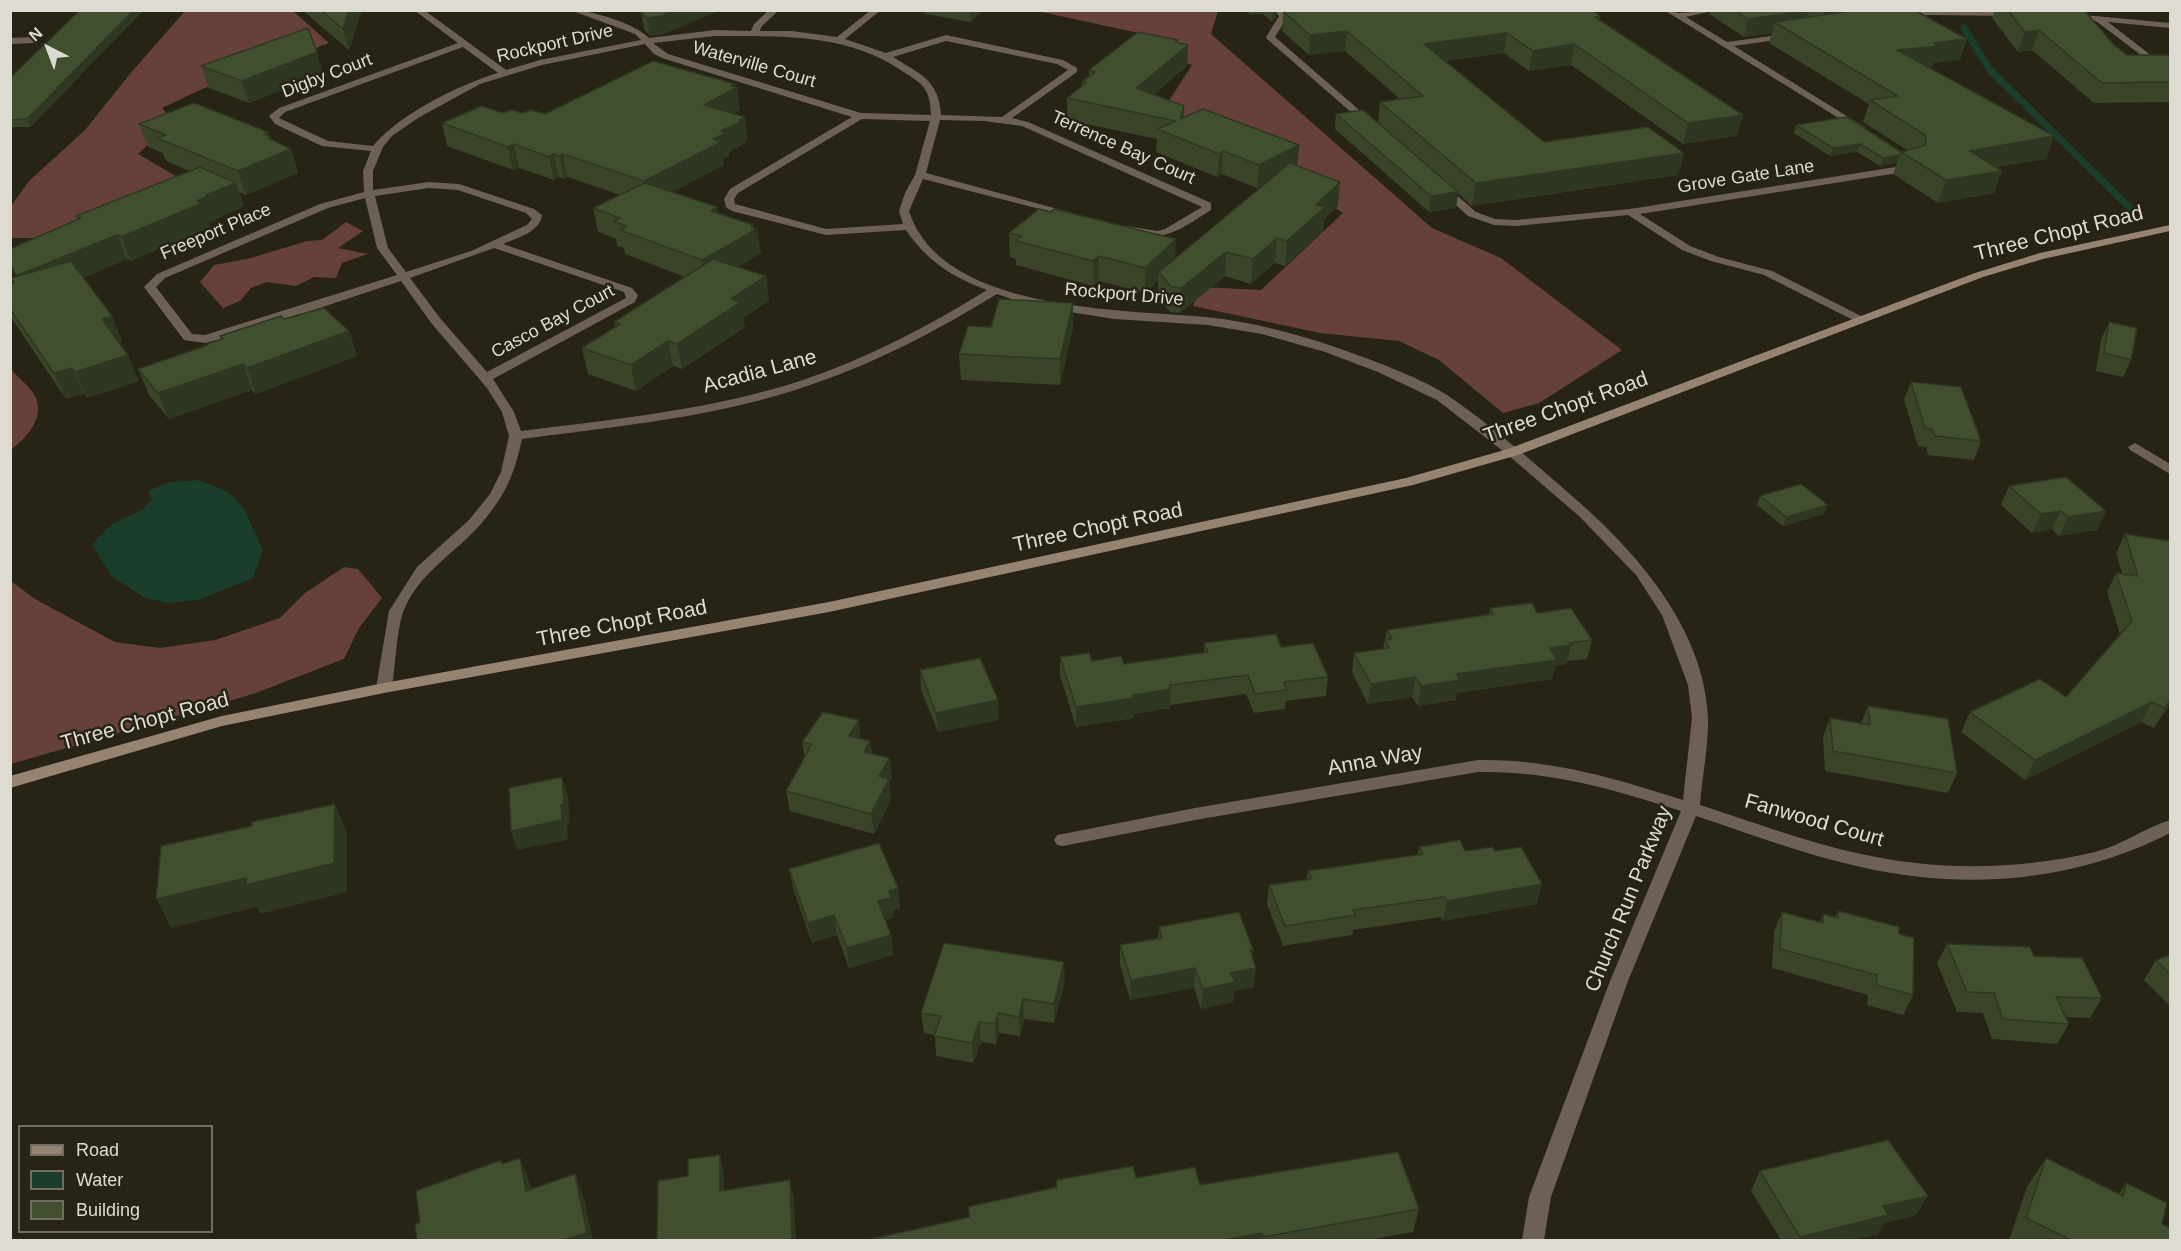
<!DOCTYPE html>
<style>
body{margin:0}
#map{position:relative;width:2181px;height:1251px;overflow:hidden;background:#272315;font-family:Helvetica,sans-serif}
canvas{display:block}
.frame{position:absolute;inset:0;border:12px solid #dedcd2;pointer-events:none}
.legend{position:absolute;left:18px;top:1125px;width:195px;height:108px;box-sizing:border-box;background:#272315;border:2px solid #706d61;margin:0;padding:8px 10px;list-style:none;font-size:18px;color:#dedcd2}
.legend li{display:flex;align-items:center;gap:12px;height:30px}
.legend b{width:30px;border:2px solid #706d61}
.north{position:absolute;left:18px;top:18px;width:60px;height:60px;-webkit-text-stroke:4px #272315;paint-order:stroke;rotate:318deg;font-size:16px;font-weight:700;line-height:24px;text-align:center;color:#dedcd2}
.north::after{content:'';display:block;margin:auto;width:21px;height:27px;background:#dedcd2;clip-path:polygon(50% 0,100% 100%,50% 72%,0 100%)}
</style>
<div id="map">
<canvas width="2181" height="1251"></canvas>
<div class="frame"></div>
<ul class="legend">
<li><b style="height:8px;background:#978371"></b>Road</li>
<li><b style="height:16px;background:#1a3e2b"></b>Water</li>
<li><b style="height:16px;background:#424f2f"></b>Building</li>
</ul>
<div class="north">N</div>
</div>
<script>
const c = document.querySelector('canvas').getContext('2d');
c.lineJoin = 'round';
function fill(path, color) { c.fillStyle = color; c.fill(path, 'evenodd'); }
function stroke(path, color, width, dash) { c.strokeStyle = color; c.lineWidth = width; c.lineCap = dash ? 'butt' : 'round'; c.setLineDash(dash || []); c.stroke(path); }
function write(font, color, halo, rows, align = 'center') {
  c.font = font + ' Helvetica,sans-serif'; c.lineWidth = 5; c.setLineDash([]); c.textBaseline = 'middle'; c.strokeStyle = halo; c.fillStyle = color; for (const [text, x, y, turn = 0] of rows) {
    c.save(); c.translate(x, y); c.rotate((+turn || 0) * Math.PI / 180); c.textAlign = isNaN(turn) ? turn : align; if (halo) c.strokeText(text, 0, 0); c.fillText(text, 0, 0); c.restore();
  }
}
fill(new Path2D(`
 M185,11h108l36,32 -127,46 -40,19 11,13 -35,33 67,39 -160,45h-34v-32l18,-25 56,-51 44,-55z
 M1037,11h181l-7,23 221,194 69,30 121,92 -83,53 -36,10 -64,-53 -40,-19 -79,-8 -127,-27 7,-19 61,3 82,-77 -49,-30 -133,-70 31,-48 -38,-15 -6,-15z
 M346,222l17,9 -25,17 30,6 -26,9 -6,15 -22,-1 -18,9 -29,-4 -16,6 -11,13 -17,7 -23,-26 14,-17 37,-7 56,-17 15,-1z
 M11,369c6,8 21,19 25,29 8,23 -10,39 -25,52z
 M344,567l14,2 24,29 -23,30 -15,31 -91,35 -242,70v-183l24,18 80,43 45,6 55,-8 65,-22 25,-25z`), '#664139');
fill(new Path2D(`
 M197,480c49,15 45,26 66,70l-10,28 -55,22 -29,3 -24,-5 -34,-22 -19,-32 20,-20 30,-14 10,-10 -4,-9 22,-9z`), '#1a3e2b');
stroke(new Path2D(`
 M1964,28l26,42 139,137`), '#1a3e2b', 7);
fill(new Path2D(`
 M414,10h10l82,60 34,-10 101,-20 -6,-6 -65,-24c21,0 64,13 79,28l66,-8 36,1 3,-7 15,-14h10l-18,17 -1,4h32l45,6 34,-27h10l-36,29 41,14 60,-18 117,25 14,8v4l-65,46 16,4 183,81v7c-37,23 -44,32 -89,21v-4l4,-1 32,5 7,-2 37,-22 -180,-81 -38,-5 -44,-1 -14,53 150,41 -5,3 -148,-38 -14,32c32,101 211,98 296,106 43,4 89,16 130,30 34,12 82,29 112,48 44,30 85,66 125,101 64,55 132,132 136,221 1,28 -6,59 -8,88 53,17 106,37 161,49 76,17 158,16 234,-2 27,-7 49,-24 75,-32v13c-96,49 -204,58 -309,34 -56,-12 -110,-33 -165,-51l-68,165 -77,216 -7,43h-22l7,-43 81,-216 71,-170c-69,-22 -129,-40 -203,-39l-283,48 -132,26 -6,-1 -3,-5 3,-5 6,-1 132,-26 283,-48c72,-1 137,18 205,40l9,-82 -4,-33 -26,-70 -26,-40 -57,-59 -71,-61 -71,-55 -59,-28 -53,-20 -63,-18 -54,-9 -94,-6 -82,-13 -35,-12c-59,36 -119,68 -184,90 -93,33 -194,42 -291,55 -8,37 -17,57 -42,86 -26,29 -61,48 -76,85 -7,16 -9,59 -12,78l-2,4h-12l-2,-4 13,-77 28,-44 52,-47 21,-26 11,-22 8,-36 -7,-24 -15,-24 -55,-64 -31,-43 -163,54 -33,8 -21,-3 -40,-53 13,-13 163,-70 44,-12 -1,-21 8,-20 -49,-5 -47,-22 -6,-8 10,-8 179,-65zM715,36c63,0 130,-3 184,33 23,15 31,17 32,46l-70,-2 -193,-59 -15,-11zM946,41l111,23 11,6 -66,47 -61,-2c-2,-35 -21,-41 -48,-58zM645,44l9,10 8,4 190,59 -122,72 -6,10 2,8 6,4 94,24 80,-5c21,31 46,47 81,60 -58,36 -119,68 -184,90 -91,30 -188,39 -282,51l-7,-19 -21,-33 142,-77 3,-7 -6,-7 -129,-44c14,-6 37,-12 39,-29l-8,-6 -75,-25 -30,-2 -56,8v-19l10,-24 9,-11 26,-18 62,-34 62,-19zM463,47l35,26c-38,11 -100,42 -125,73l-45,-5 -49,-23 6,-6zM862,119l68,2 -15,54 -10,18 -6,18 4,13 -77,5 -91,-25 -1,-5 4,-6zM429,188l29,2 68,23 6,6 -5,6 -56,26 -65,21 -18,-24 -13,-52zM365,198l12,50 20,27 -192,60 -13,-1 -36,-47 9,-9 163,-70zM494,248l130,44 2,6 -139,74 -47,-54 -30,-40z
 M1274,10h9l5,6 -13,21 98,85v4h-6l-100,-87 -1,-2 13,-21z
 M1664,10l15,3 38,-3 -31,7 41,25 66,-9 1,2 -4,3 -56,8 132,82 -8,2z
 M1924,10h89l4,3 -4,3 -85,-1 -25,6 -4,-3z
 M2073,14l97,9v5l-62,-6 62,48v7l-74,-56 -26,-2 -1,-2z
 M10,38l23,-1 4,3 -4,3 -23,1z
 M1912,160l4,1 1,5 -13,6 -264,42 50,32 29,11 53,14 93,47 2,2 -6,4 -97,-49 -53,-14 -29,-11 -54,-35 -112,11 -22,-1 -26,-9 -31,-28 9,-2 30,26 19,7 21,1 114,-11 272,-43z
 M2135,443l35,21v10l-40,-24 -2,-3z`), '#6d6155');
fill(new Path2D(`
 M2170,225v6l-127,28 -60,18 -465,178 -105,30 -584,127 -445,81 -162,33 -212,62v-12l212,-60 162,-33 445,-81 577,-124 102,-29 467,-176 65,-20z`), '#978371');
fill(new Path2D(`
 M80,10h64l-114,117h-20v-49z
 M302,10h60l-13,40z
 M924,10h59l-12,12 -46,-8z
 M1246,10h31l-1,6 -4,6 -9,-8 -12,1z
 M1710,10h204l46,50 -27,3 -1,4h-3l125,69 -8,23 -49,8 -3,26 -56,10 -45,-29 4,-11 -17,3 -23,-14 -27,4 -36,-23 2,-8 105,27 6,-2 -44,-28 6,-18 -100,-61 3,-10 -28,4 -35,-23z
 M1995,10h89l30,35 13,10h43v47l-76,1 -62,-53 -14,2 -26,-34z
 M1283,11l317,5 -1,4 144,95 -6,21 -54,8 -112,-79 -42,6 -25,-18 -58,8 98,81 140,11 -6,22 -206,31 -14,-13 -2,15 -27,4 -94,-83 1,-15 42,8 2,-20 20,-3 -55,-48 -36,4 -27,-24z
 M641,12l23,22 -14,2 -6,-7z
 M1178,43l10,2 -1,21 -33,28 30,12v11l115,28 -2,21 41,40 -14,13 -1,12 -38,35 -10,-3 -24,21 -26,-8 -45,37 -10,-1 -12,-15v-17l-13,13 -46,-12 -6,5 -77,-21v-6l-6,-2 -1,-24 166,26 88,-74 -6,3 -35,-14 -5,3 -61,-25 1,-13 -90,-19v-22l15,-11v-5l7,-5v-7z
 M201,66l122,8 -74,29 -40,-15z
 M735,84l5,26 -7,3 15,27 -3,1v2l-16,9v4l-6,3 1,6 -52,27 46,21 35,12 8,28 -24,14 29,9 3,25 -26,17 2,9 -63,42 -9,-3 -37,25 -48,-17 -6,-26 33,-21 -1,-5 71,-45 -60,-23 -1,-6 -7,-2 -1,-7 -18,-7 -5,-24 27,-13 -52,-18 -4,2 -5,-2 -5,3 -35,-12 -6,2 -66,-24 -5,-23 80,-10 23,1z
 M139,124l130,12 3,5 19,8 7,24 -52,22 -7,-3 5,14 -28,13v1l-7,3 1,4 -79,34 -4,-2 -44,19 29,38 10,26 -3,1 20,38 -52,17 -3,-4 -18,5 -56,-83v-32l3,-1 -2,-5 6,-1 60,-57 -1,-4 113,-45 -23,-10 -3,-8 -15,-6z
 M1073,303v25l-13,57 -99,-5 -2,-26 32,-27z
 M284,319l65,12 8,25 -101,38 -4,-4 -83,29 -20,-24 -11,-26 69,-23 -1,-2 15,-5 -1,-3z
 M2109,322l22,38 -8,17 -27,-6 5,-32z
 M1911,382l70,59 -7,19 -46,-5 -2,-8 -8,-1 -14,-46z
 M2009,486l97,25 -9,19 -38,6 -7,-7 -20,4 -31,-28z
 M1760,496l68,9 -4,9 -41,12 -26,-21z
 M2125,534l45,7v164l-16,23 -13,-6 -116,58 -64,-48 9,-20 96,-15 54,-63 -13,-42 9,-19h6l-6,-20z
 M1490,608l47,5 55,27 -5,19 -20,2 -1,3 -11,2 -3,13 -95,14 -1,7 -38,6 -6,-9 -44,7 -16,-32 2,-19 29,-4 4,-19 102,-16z
 M1204,643l77,4 47,30 -2,19 -40,5 -1,8 -31,4 -8,-19 -76,11v3l-36,6v4l-58,9 -16,-51v-19l64,7 80,-12z
 M920,670l79,50 -61,12 -17,-42z
 M1868,706l89,67 -9,20 -123,-22 -2,-34 7,-19 31,5z
 M861,739l9,2 2,13 20,24 -3,5 2,16 -17,35 -84,-23 -4,-20 19,-33 -3,-16z
 M1419,847l46,4h30l42,53 -94,17 -2,-4 -88,13 -1,5 -69,11 -16,-42 2,-19 38,-6 1,-8 110,-16z
 M789,869l109,19 2,20 -7,2 1,7 -9,3 6,15 2,20 -44,13 -12,-33 -25,8 -19,-55z
 M1838,911l61,23 14,61 -10,20 -36,-10 1,-10 -96,-27 2,-36 8,-20 38,10 3,-8 12,3z
 M1159,927l94,23v7l1,30 -20,4 -1,11 -32,7 -7,-21 -64,12 -10,-35v-20l38,-7z
 M1947,944l87,12 68,42 -12,20 -24,-1 3,7 -12,20 -65,-5 -9,-26 -26,-1 -20,-49z
 M2170,955v51l-26,-26 12,-20z
 M1065,981l-11,42 -30,-4 -4,17 -21,-3 -3,11 -15,-2 -8,21 -37,-7 -1,-21 -11,-2 -3,-20z
 M2046,1158l73,36 7,-11 36,41 8,16h-161l18,-53z
 M1760,1171l156,44 -32,8 -6,11 -26,6h-71l-30,-49z
 M1136,1178l64,7 219,24 -6,23 -45,8h-501l102,-23 -1,-10 88,-20v-7z`), '#394428');
fill(new Path2D(`
 M134,10h10l-114,117 -3,-8z
 M349,10h13l-13,40 -6,-21z
 M675,10h46l-57,24 -14,2 -3,-18z
 M970,10h13l-12,12z
 M1251,10h12v4l-12,1z
 M1273,10h4l-1,6 -4,6z
 M1825,10h58l-63,16z
 M1808,11l-4,18 -30,-7 -2,11 -28,4 4,-18z
 M2039,30l-7,20 -14,2 7,-20z
 M1347,31l-2,20 -36,4 1,-20z
 M1507,33l-3,20 -82,11 2,-20z
 M1967,39l-7,21 -27,3 -1,4 -41,4 6,-21 37,-7z
 M1178,40l-1,13 11,-8 -1,21 -51,44v-22z
 M1574,44l-3,21 -42,6 4,-20z
 M317,52l6,22 -74,29 -7,-22z
 M735,84v4l2,-1 3,23 -33,17 -3,-22z
 M1184,106l-1,22 -3,-9z
 M1743,115l-6,21 -54,8 5,-21z
 M745,117l3,23 -3,1v2l-16,9v4l-6,3 1,6 -76,40 -4,-24 69,-42 8,-8z
 M268,132l2,5h1l6,18 14,-6 7,24 -52,22 -8,-24 26,-37z
 M2054,136l-8,23 -84,14 8,-22z
 M514,144l5,24 -6,2 -5,-23z
 M1860,144l-3,8 -27,4 3,-8z
 M1299,145l-2,23 -40,20 2,-23z
 M1223,151l-1,23 -5,3 2,-23z
 M1684,153l-6,22 -206,31 4,-23z
 M554,154l5,23 -5,3 -5,-23z
 M563,154l5,23 -4,2 -5,-23z
 M1900,155l-3,8 -17,3 3,-8z
 M2002,171l-8,22 -56,10 8,-23z
 M1340,182l-2,24 -14,13 -1,12 -38,35 2,-25 29,-36z
 M236,183l8,23 -28,13v1l-7,3 1,4 -79,34 -10,-24 76,-36 9,-6z
 M1458,192l-2,16 -27,4 2,-16z
 M717,207l3,24 -9,-20z
 M753,225l1,6 3,-2 4,24 -55,32 -4,-25z
 M117,235l10,24 -99,42 -12,-25z
 M1277,238l-2,25 -24,21 2,-25z
 M1176,239l-1,25 -16,8 -1,8 -13,13v-25z
 M1226,252l-1,24 -45,37 1,-25z
 M1099,256v25l-6,5v-25z
 M766,276l3,25 -26,17 2,9 -63,42 -5,-25 54,-45z
 M1073,303v25l-13,57v-26z
 M112,316l10,26 -9,3 -11,-26z
 M349,331l8,25 -101,38 -9,-26z
 M668,341l5,25 -37,25 -5,-26z
 M128,355l11,26 -52,17 -12,-26z
 M243,364l9,26 -83,29 -11,-26z
 M72,368l12,26 -18,5 -12,-26z
 M1828,505l-4,9 -41,12 3,-9z
 M2061,511l-9,18 -20,4 9,-19z
 M2106,511l-9,19 -38,6 9,-19z
 M1571,645l-5,19 -11,2 -3,13 -95,14 -1,7 -38,6 3,-20 35,-12 94,-26z
 M1416,677l-4,20 -44,7 3,-20z
 M1171,689l-1,19 -36,6v4l-58,9v-20l57,-12z
 M998,700l1,20 -61,12 -2,-19z
 M2170,700v5l-16,23 11,-20z
 M2152,702l-11,20 -116,58 10,-20z
 M859,720l2,20 -12,-4z
 M870,741l3,19 -9,-8z
 M890,758l2,20 -3,5 2,16 -17,35 -3,-20 8,-38z
 M562,777l6,20 2,26 -3,1 1,16 -51,10 -6,-19 50,-26z
 M335,804l12,29v59l-87,22 -3,-7 -86,21 -15,-29z
 M1542,884l-5,20 -94,17 4,-20z
 M898,888l2,20 -7,2 1,7 -14,4 -2,-20 11,-10z
 M834,915l3,20 -25,8 -4,-20z
 M891,935l2,20 -44,13 -2,-20z
 M1250,950h3l-1,19 4,-1 -2,19 -20,4 -1,11 -32,7 2,-20 27,-16z
 M1064,962l1,19 -11,42v-19z
 M1195,968l-1,20 -64,12 1,-20z
 M1023,999l1,20 -4,17 -1,-19z
 M998,1013l1,20 -3,11 -1,-20z
 M979,1022l2,20 -8,21 -1,-20z
 M720,1155l4,19 1,36 -5,-19z
 M520,1158l11,28 6,33 -11,-28z
 M575,1174l10,28 8,38h-29z
 M790,1180l4,20 2,40h-4z
 M1928,1196l-12,19 -32,8 -6,11 -26,6h-53l1,-3 83,-31z
 M1262,1233l-1,7h-37z`), '#2e3721');
const building = new Path2D(`
 M80,10h54l-107,109 -17,1v-42z
 M321,10h28l-6,19z
 M642,10h33l-14,6 -14,2 -6,-6z
 M1592,10l8,6 -5,1 148,98 -55,8 -114,-79 -41,7 -26,-18 -83,11 120,98 104,-15 36,26 -208,30 -96,-81 43,-6 -76,-65 -37,4 -27,-24z
 M1734,10h73l1,1 -60,8z
 M1858,10h56l53,29 -33,4 5,3 -42,4 157,86 -84,15 32,20 -56,9 -45,-28 25,-7 -1,-10 -55,-35 28,-4 -124,-74z
 M2008,10h76l30,35 13,10h43v27l-68,1 -63,-53 -14,2z
 M308,28l9,24 -75,29 -41,-15z
 M1138,32l40,8 -3,2 13,3 -52,43 48,18 -4,13 23,-10 96,36 -40,20 -36,-14 -4,3 -62,-25 19,-8 -109,-23 19,-15 -4,-1 13,-10 -6,-2z
 M653,61l82,23 -4,2 6,1 -33,18 41,12 -5,3 2,1 -21,10 5,2 -13,6 8,3 -77,39 -81,-27 -4,2 -5,-2 -5,3 -35,-13 -6,3 -66,-24 40,-17 21,7 9,-3 10,3 9,-3 14,4z
 M194,103l74,29 -4,2 7,3 -3,1 23,11 -53,22 -81,-33 9,-3 -27,-11z
 M1363,110l95,82 -27,4 -95,-82z
 M1847,117l54,35 -1,3 -17,3 -23,-14 -27,4 -37,-23z
 M1290,163l50,19 -24,23 9,2 -38,34 -10,-3 -24,21 -27,-7 -45,36 -10,-1 -12,-15z
 M200,167l36,16 -30,12 2,1 -11,5 5,2 -81,34 -4,-2 -101,41 -6,-14v-13l71,-31 -5,-2z
 M645,183l72,24 -6,4 42,14 -2,2 6,2 -55,31 -82,-30 7,-4 -14,-5 7,-3 -27,-10z
 M1039,209l12,3 3,-3 122,30 -31,29 -46,-12 -6,5 -77,-20 6,-5 -13,-3z
 M713,259l53,17 -35,23 10,3 -64,42 -9,-3 -37,24 -49,-17 38,-24 -6,-2z
 M71,261l41,55 -10,3 26,36 -53,17 -3,-4 -18,5 -44,-64v-25l4,-1 -3,-5z
 M999,299l74,4 -13,56 -101,-5 9,-28 23,1z
 M324,308l25,23 -102,37 -4,-4 -85,29 -20,-24 70,-24 -2,-1 17,-5 -3,-3 61,-20 3,3z
 M2109,322l28,6 -6,32 -27,-7z
 M1911,382l50,5 20,54 -46,-5 -3,-7 -7,-1z
 M2066,477l40,34 -38,6 -7,-6 -20,3 -32,-28z
 M1801,484l27,21 -42,12 -26,-21z
 M2125,534l45,7v159l-5,8 -13,-6 -117,58 -65,-48 70,-33 26,18 66,-76 -16,-48 22,3z
 M1532,603l5,10 34,-5 21,32 -23,3 2,2 -21,3 7,12 -101,14 4,6 -39,6 -5,-9 -45,7 -17,-31 35,-5 -4,-8 7,-1 -5,-9 106,-16 -3,-6z
 M1276,634l5,13 32,-4 15,34 -44,5 3,8 -32,4 -7,-19 -79,10 2,4 -38,6 1,3 -58,9 -16,-50 29,-4 3,8 29,-5 3,8 84,-12 -4,-9z
 M980,658l18,42 -62,13 -16,-43z
 M1868,706l80,13 9,54 -124,-22 -3,-33 40,7z
 M823,712l36,8 -10,16 21,5 -6,11 26,6 -11,18 10,3 -18,35 -85,-23 26,-47 -10,-2z
 M562,777l2,27 -3,1 1,15 -51,11 -2,-43z
 M335,804l-1,59 -88,22v-7l-90,21 5,-53 91,-20v-4z
 M1460,840l5,11 28,-4 2,4 26,-4 21,37 -95,17 -2,-4 -92,13 3,5 -71,11 -16,-41 43,-6 -4,-8 115,-17 -4,-7z
 M879,843l19,45 -9,3 2,7 -13,3 13,34 -44,13 -13,-33 -26,8 -19,-54z
 M1838,911l61,16v7l15,4 -1,57 -37,-10 1,-10 -97,-26 2,-37 41,11v-9l15,4z
 M1239,912l14,38h-3l6,18 -26,5 5,9 -32,7 -8,-21 -64,12 -11,-35 42,-7 -3,-11z
 M944,943l120,19 -10,42 -31,-5 -4,18 -21,-4 -3,11 -16,-2 -7,21 -38,-7 7,-20 -20,-3z
 M1947,944l83,3 4,9 48,2 20,40 -46,-1 13,27 -66,-5 -9,-26 -27,-1z
 M2170,955v19l-14,-14z
 M1888,1140l40,56 -45,10 5,9 -88,22 -40,-66z
 M1398,1152l21,57 -156,28 -1,-4 -38,7h-357l103,-23 -2,-10 89,-20 -1,-7 77,-14 3,12 59,-11 5,18z
 M720,1155v36l70,-11 2,60h-135l1,-59 30,-5v-17z
 M520,1158l6,33 49,-17 12,59 -23,7h-147l-2,-16 5,-2 -4,-31 85,-31 1,4z
 M2046,1158l77,38 3,-13 41,20 -5,21 8,4v12h-99l-45,-22z`);
fill(building, '#424f2f');
stroke(building, '#2e3721', 1.5);
write('18px', '#dedcd2', '#272315', [
 ["Rockport Drive",555,44,-13],
 ["Waterville Court",754,65,16],
 ["Digby Court",327,76,-21],
 ["Terrence Bay Court",1123,148,24],
 ["Grove Gate Lane",1746,177,-9],
 ["Freeport Place",216,232,-23],
 ["Rockport Drive",1124,295,5],
 ["Casco Bay Court",553,322,-28]
]);
write('21px', '#dedcd2', '#272315', [
 ["Three Chopt Road",2059,234,-14],
 ["Acadia Lane",760,372,-15],
 ["Three Chopt Road",1566,408,-20],
 ["Three Chopt Road",1098,528,-12],
 ["Three Chopt Road",622,624,-11],
 ["Three Chopt Road",145,722,-15],
 ["Anna Way",1375,761,-10],
 ["Fanwood Court",1814,821,16],
 ["Church Run Parkway",1629,899,-68]
]);
</script>
